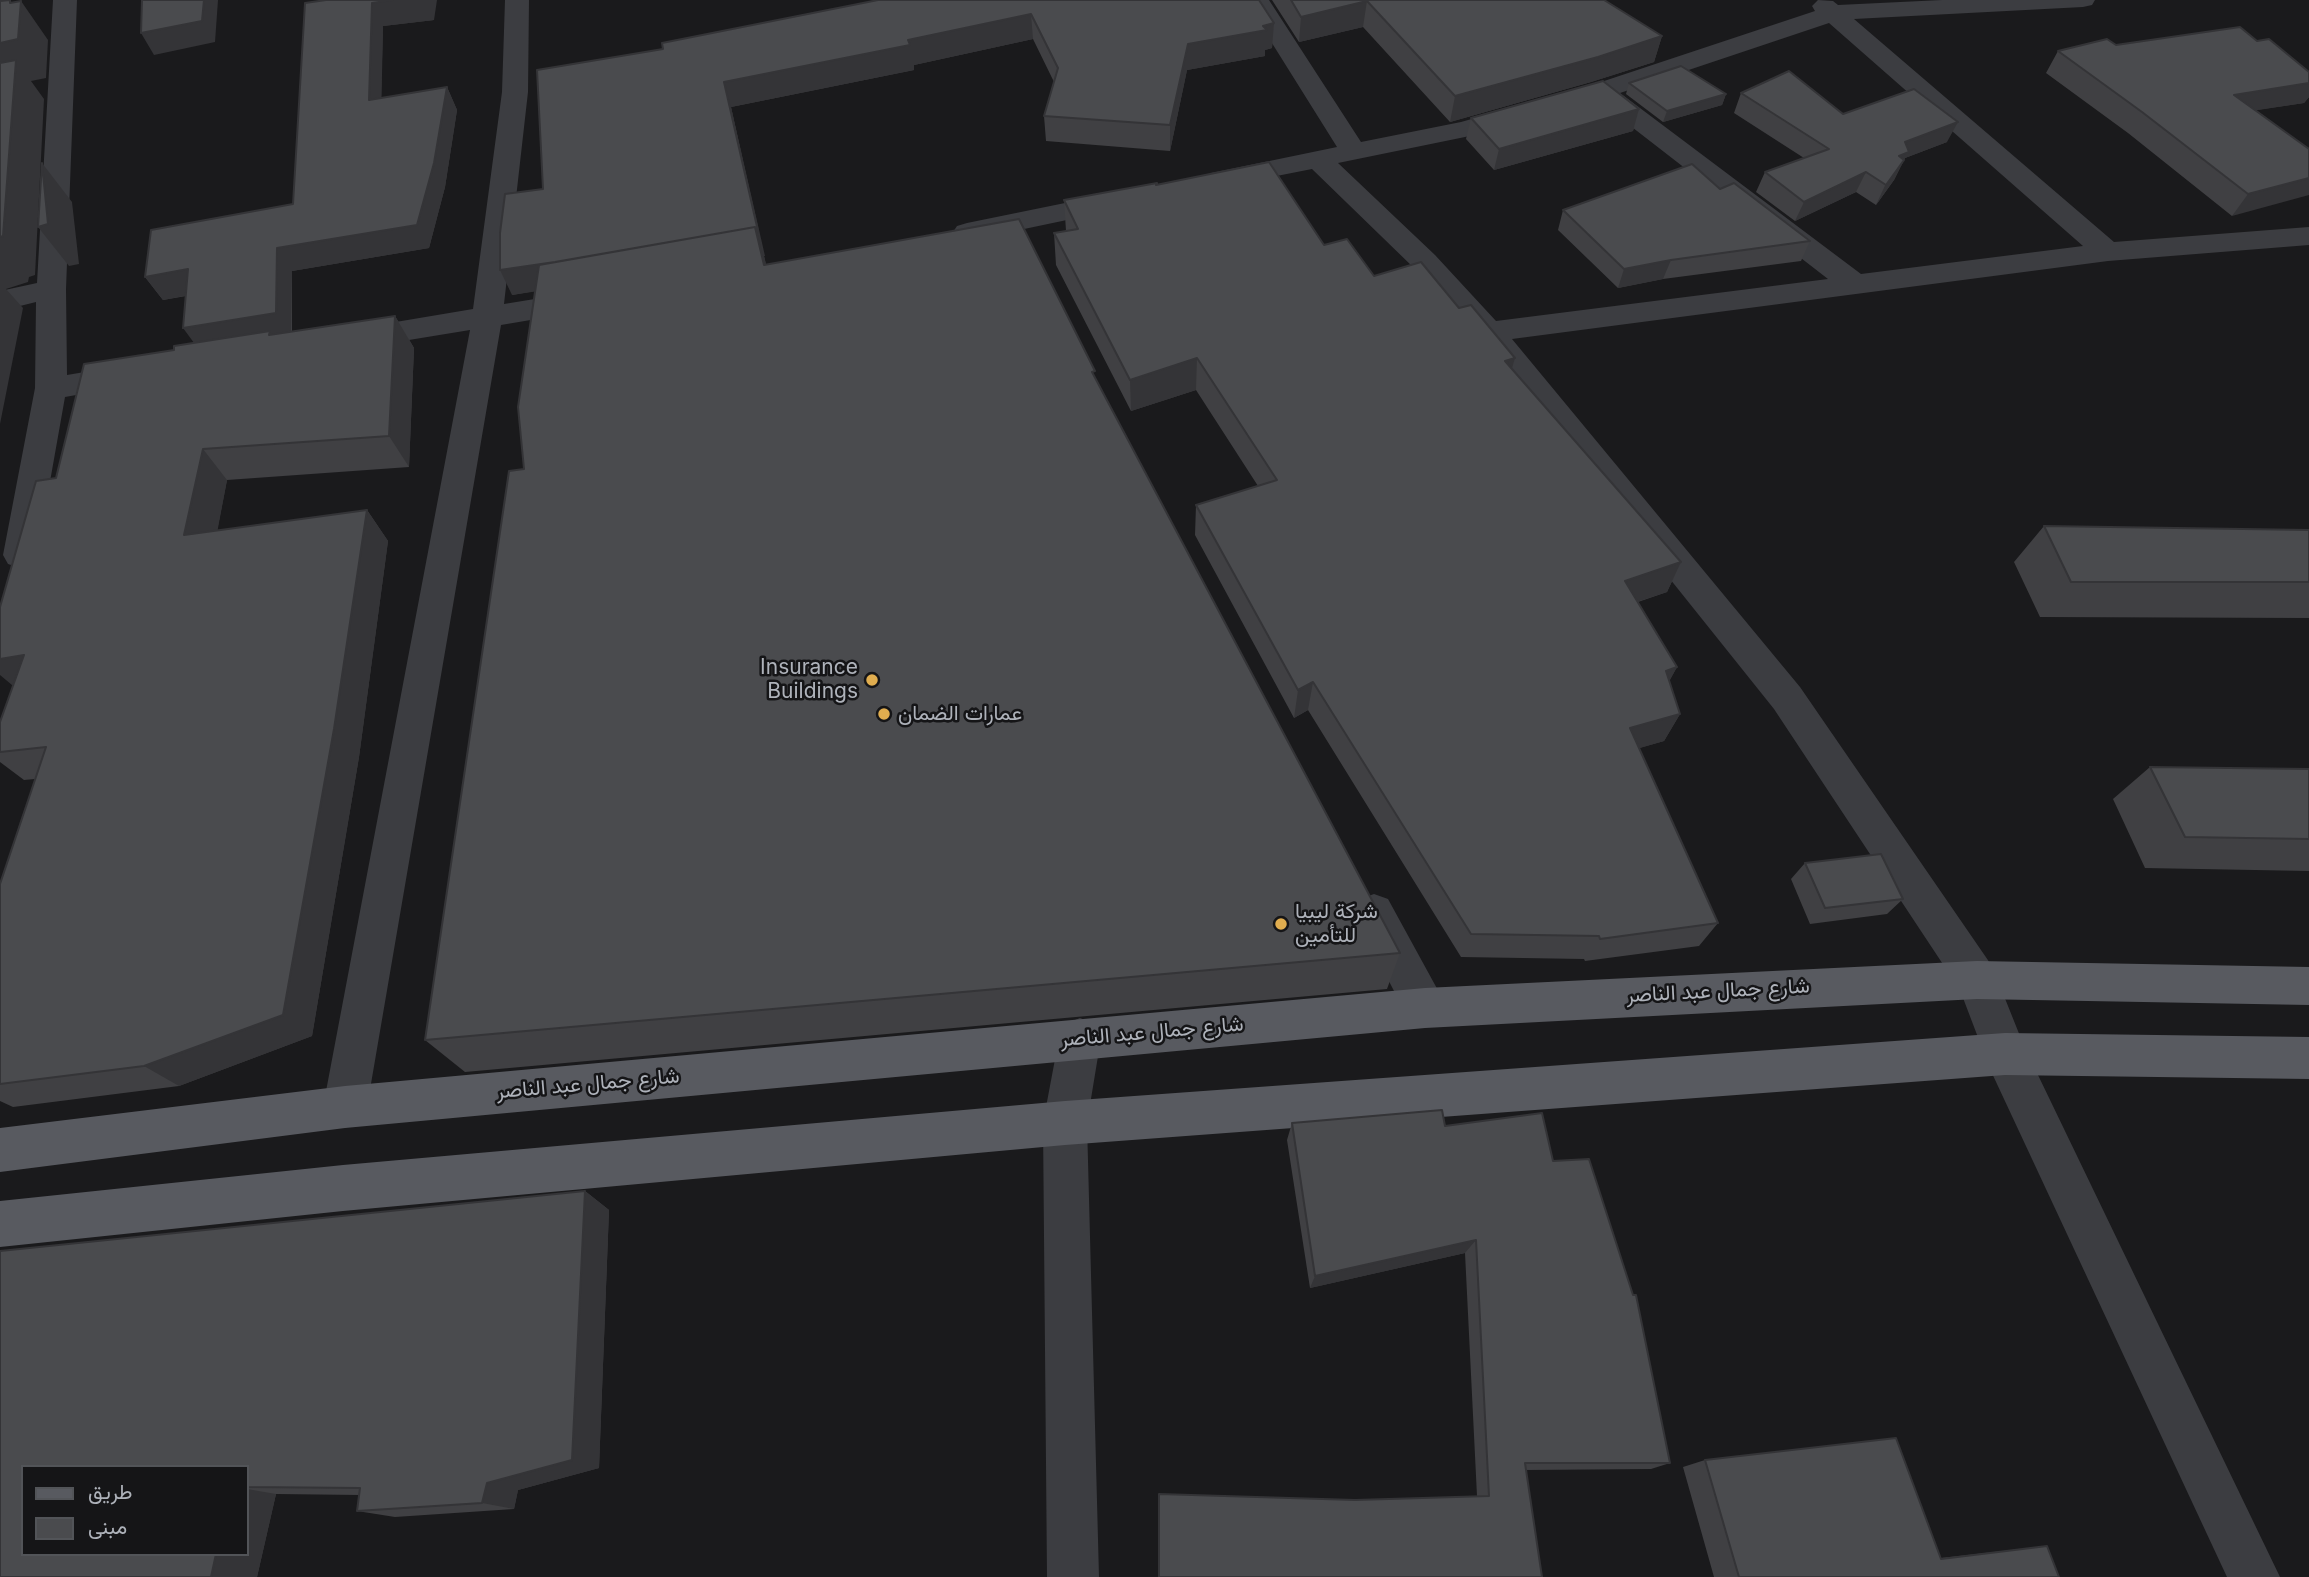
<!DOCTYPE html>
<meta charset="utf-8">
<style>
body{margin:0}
#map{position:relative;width:2309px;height:1577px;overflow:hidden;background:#1a1a1c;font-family:Inter,Vazirmatn,sans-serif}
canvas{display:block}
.legend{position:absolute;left:21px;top:1465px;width:228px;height:91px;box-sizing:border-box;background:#151517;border:2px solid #525458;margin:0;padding:9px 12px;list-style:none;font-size:21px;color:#aeb2ba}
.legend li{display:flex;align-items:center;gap:14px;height:35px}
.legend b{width:35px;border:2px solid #525458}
</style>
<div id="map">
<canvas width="2309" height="1577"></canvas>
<ul class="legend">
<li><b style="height:9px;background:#585a60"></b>طريق</li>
<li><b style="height:19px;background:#4a4b4e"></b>مبنى</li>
</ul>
</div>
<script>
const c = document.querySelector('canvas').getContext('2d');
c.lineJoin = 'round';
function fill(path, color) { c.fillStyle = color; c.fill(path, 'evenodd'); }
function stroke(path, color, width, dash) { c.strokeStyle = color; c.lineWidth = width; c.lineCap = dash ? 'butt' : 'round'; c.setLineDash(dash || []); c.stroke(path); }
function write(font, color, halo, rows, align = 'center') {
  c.font = font + ' Inter,Vazirmatn,sans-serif'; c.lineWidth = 5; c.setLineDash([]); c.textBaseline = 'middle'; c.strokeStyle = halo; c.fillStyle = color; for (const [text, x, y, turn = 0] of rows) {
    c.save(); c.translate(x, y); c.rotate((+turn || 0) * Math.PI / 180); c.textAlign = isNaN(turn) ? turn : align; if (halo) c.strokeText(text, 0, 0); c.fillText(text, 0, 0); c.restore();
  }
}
fill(new Path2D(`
 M53,0h24l-11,289 1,86 65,-11 11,3 5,8 -5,8 -78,14 -28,158 -5,9 -12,4 -12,-4 -5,-9 32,-167 1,-86 -36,9v-20l37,-8z
 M505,0h24l-1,92 -24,212 80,-13 11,3 4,7 -4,7 -11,3 -83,14 -134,782 -6,15 -16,6 -16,-6 -6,-15 147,-777 -116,19 -11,-3 -4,-7 4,-7 11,-3 119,-20 29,-217z
 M1245,0h24l92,142 100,-20 131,-37 223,-74 -3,-5 6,-6 15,1 5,4 104,-5h153l-3,5 -9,2 -229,12 260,223 195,-15v18l-201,16 -596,78 288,348 192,279 32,80 256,531h-53l-237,-508 -30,-79 -186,-281 -296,-370 -63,-70 -103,-100 -91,18 -10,-2 -4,-6 4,-6 10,-2 116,-24zM1829,23l254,223 -222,28 -241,-181zM1597,100l231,179 -332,42 -61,-66 -97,-92 127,-26z
 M1114,193l10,3 4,6 -4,6 -157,33 -10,-3 -4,-6 4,-6 10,-3z
 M1374,894l14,5 52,95 6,14 -6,14 -15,6 -15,-6 -50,-97 -6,-13 6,-13z
 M1080,1018l15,6 6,14 -14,85 12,454h-52l-4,-454 16,-85 6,-14z`), '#3c3d41');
fill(new Path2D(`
 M1977,961l332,6v38l-332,-6 -552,29 -1080,100 -345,44v-44l345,-42 1080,-98z
 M2005,1033l304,4v42l-304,-4 -940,70 -722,66 -343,36v-46l343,-36 722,-64z`), '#585a60');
fill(new Path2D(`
 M878,0l396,23 -2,25 -7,2v6l-78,14 -17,81 -124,-10 -2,-25 10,-34 -21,-43 -119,26v5l-183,37 35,158 330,115 304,573 -13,36 -922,83 -40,-32 99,-571 11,-178 -23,4 31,-106 120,-140z
 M1272,0h332l58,36 -8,26 -63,20 -141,40 -87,-95 -64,15z
 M305,3l129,17 -51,6 -2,72 66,-11 10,23 -12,77 -16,61 -137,23v61l103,-16 19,32 -5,119 -182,13 -10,51 150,-21 21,31 -29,216 -47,279 -133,50 -166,21 -13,-6v-217l35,-105 -11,1 -24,-18v-40l13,-36 43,-208 118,-128 20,-7 -8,-47 -23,4 -18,-23 148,-73z
 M2257,41l52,31v25l-5,6 -48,7 53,39 -77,67 -104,-83 -82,-60 12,-22 58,-6z
 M1629,83l97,11 -4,11 -59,17 -37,-28z
 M1741,93l102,21 104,28 -42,16 -11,22 -18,25 -20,-13 -61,29 -39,-29 9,-20 39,-14 -70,-45z
 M1639,109l-6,22 -139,39 -28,-31 5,-21z
 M1157,185l167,60 50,31 85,32 56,50 -3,10 169,194 -14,30 -29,10 39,65 -8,14 11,33 -16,27 -25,7 79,175 -19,23 -114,15 -1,-2 -123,-2 -153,-247 -14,8 -99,-183 1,-30 62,-19 -62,-96 -65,21 -75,-146 -2,-32 12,-2 -2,-31z
 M1720,189l90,52 -9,20 -138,18 -45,9 -60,-58 5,-20z
 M2044,526l265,4v88l-269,-1 -26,-55z
 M2150,767l159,2v102l-164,-3 -32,-69z
 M1805,863l98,36 -16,15 -77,10 -19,-45z
 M1292,1123l153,3 108,35 117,302 -19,6 -125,1 16,107 -65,-81 -12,-243 -155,35 -23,-148z
 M585,1191l24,19 -10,258 -81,22 -4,19 -119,8 -38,-6 3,-16 -84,-1 -19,83h-257v-326zM23,1467h224v87h-224z
 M1705,1460l236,98 106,-12 12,31h-345l-31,-110z`), '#404043');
fill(new Path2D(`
 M10,0l10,12 1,-11 27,39 -2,38 -15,3 13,18 -9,176 -6,2 -1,5 -22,7 17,19 -23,116v-381z
 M204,0h14l-3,42 -61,13 -13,-22z
 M393,0h44l-3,20 -51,6 -2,98 -12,-24 3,-97z
 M1367,1l-4,26 -64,15 2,-25z
 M1031,14l2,25 -119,26v5l-183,37 34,149h-1l6,23 -206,8 -52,8 -12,-25 224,-188 184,-42z
 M1274,23l-2,25 -7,2v6l-78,14 -17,81v-26l18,-81z
 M1662,36l-8,26 -63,20 -141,40 5,-26z
 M2309,83v14l-5,6 -85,13 15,-21z
 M447,87l10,23 -12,77 -16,61 -137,23 -1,65 -91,15 -17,-23 94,-80z
 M1726,94l-4,11 -59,17 4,-11z
 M1639,109l-6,22 -139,39 5,-21z
 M1958,122l-11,20 -42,16 -11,22 -18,25 29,-63z
 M42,163l30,39 7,62 -10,2 -31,-39z
 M1866,172l-10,20 -61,29 9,-19z
 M2309,178v17l-77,21 16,-22z
 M1671,260l-8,19 -45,9 6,-19z
 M188,269l17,23 -42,8 -18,-23z
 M395,316l19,32 -5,119 -20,-31z
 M1197,358l-1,32 -65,21 -1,-31z
 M1515,358l-9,31 -1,-28z
 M203,449l24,31 -16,85 -27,-30z
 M367,510l21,31 -29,216 -47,279 -133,50 -35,-20z
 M1681,562l-14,30 -55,18 13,-29z
 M24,655l-6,35 -18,-15v-16z
 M1677,667l-15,28 4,-24z
 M1313,682l-5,28 -14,8 4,-28z
 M1680,714l-16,27 -48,14 14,-27z
 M585,1191l24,19 -10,258 -81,22 -4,19 -32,-6 5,-20z
 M1476,1240l-11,13 -155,35 5,-12z
 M247,1489l29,5 -19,83h-46l5,-23h31z`), '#343437');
const building = new Path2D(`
 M10,0v3l11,-2 -3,38 -18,4v-42z
 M142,0h62l-2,21 -61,12z
 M326,0h67l-21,3 -3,97 78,-13 -13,76 -17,62 -140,23 -1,65 -93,15 5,-59 -43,8 6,-47 142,-26 12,-201z
 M878,0h381l15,23 -11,3 4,4 -79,14 -18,81 -126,-9 14,-48 -27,-54 -123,26 2,5 -186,37 34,149h-2l-1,-4 -200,35 -55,8v-37l5,-39 38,-5 -6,-119 126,-21 -1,-6z
 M1291,0h313l58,36 -64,21 -143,39 -88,-95 -66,16z
 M2240,27l17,14 12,-2 40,33v11l-75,12 75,54v29l-61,16 -106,-82 -84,-61 49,-12 9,6z
 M16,60l-13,176 -3,1v-174z
 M1681,66l45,28 -59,17 -38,-28z
 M1789,71l54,43 71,-25 44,33 -53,20 4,10 -10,4 5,4 -18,25 -20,-13 -62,30 -39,-30 64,-23 -88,-56z
 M1603,81l36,28 -140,40 -28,-31z
 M1269,162l55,83 23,-6 27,37 47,-14 38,46 12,-3 44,53 -10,3 176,201 -56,19 52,86 -11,4 14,43 -50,14 88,195 -118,16 -1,-3 -128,-2 -158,-252 -15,8 -102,-185 81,-25 -80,-122 -67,22 -76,-147 24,-4 -14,-29 93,-17 -1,2z
 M42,163l6,61 -10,3z
 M1692,164l28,25 14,-6 76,58 -139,19 -47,9 -61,-59z
 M1019,219l76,152 -3,1 308,581 -975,87 84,-569 15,-2 -6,-62 21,-142 216,-38 9,38z
 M395,316l-6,120 -186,13 -19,86 183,-25 -33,219 -51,286 -139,51 -144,18v-200l46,-137 -46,5v-30l24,-67 -24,4v-52l36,-126 20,-3 28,-114 90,-14v-4l96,-15 -1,4z
 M2044,526l265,4v52h-238z
 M2150,767l159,2v70l-124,-2z
 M1881,854l22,45 -78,9 -20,-45z
 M1442,1110l3,16 97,-13 11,48 36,-2 44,136h3l34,168h-145l17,114h-383v-83l196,6 134,-4 -13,-256 -161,36 -23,-153z
 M585,1191l-13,269 -85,23 -5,20 -125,8 3,-23 -113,-1v-20h-224v87h193l-5,23h-211v-326z
 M1896,1438l45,121 106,-13 12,31h-320l-34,-117z`);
fill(building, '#4a4b4e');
stroke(building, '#343437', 2);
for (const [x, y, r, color] of [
 [872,680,7,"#e0ad4f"],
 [884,714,7,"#e0ad4f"],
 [1281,924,7,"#e0ad4f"]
]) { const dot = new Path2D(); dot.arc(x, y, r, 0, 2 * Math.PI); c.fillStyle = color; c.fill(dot); stroke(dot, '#151517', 2.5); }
write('21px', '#aeb2ba', '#151517', [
 ["Insurance",858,668,"right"],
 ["Buildings",858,692,"right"],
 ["عمارات الضمان",898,714],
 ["شركة ليبيا",1295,912],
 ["للتأمين",1295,936]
], 'left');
write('21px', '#aeb2ba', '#151517', [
 ["شارع جمال عبد الناصر",1718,991,-3],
 ["شارع جمال عبد الناصر",1152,1032,-5],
 ["شارع جمال عبد الناصر",588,1084,-5]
]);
</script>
